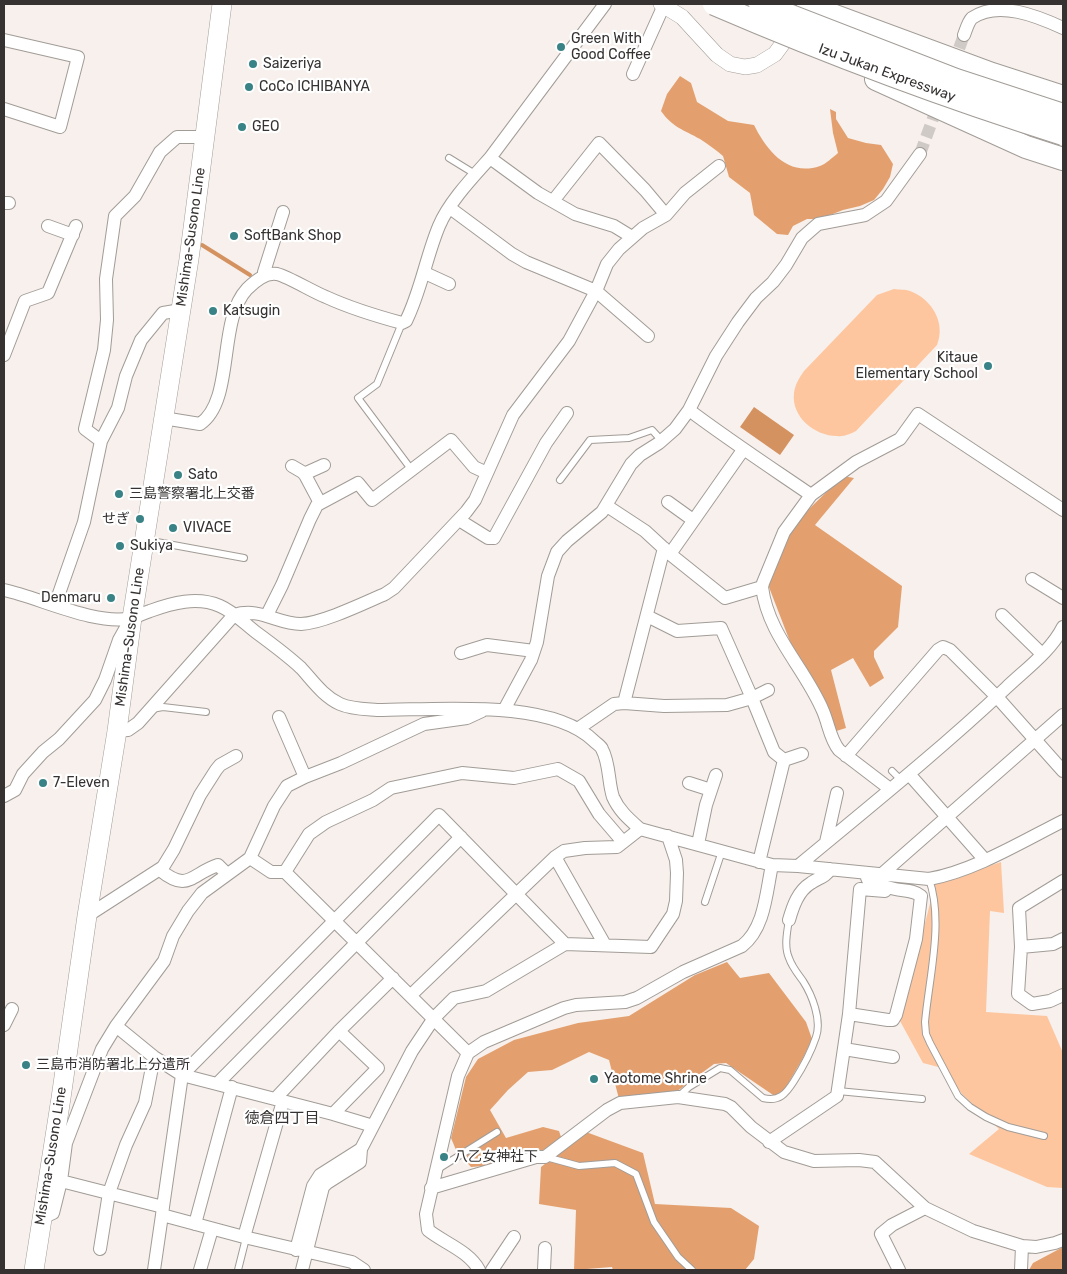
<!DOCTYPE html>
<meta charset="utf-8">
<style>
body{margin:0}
#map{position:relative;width:1067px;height:1274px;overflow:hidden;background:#f7f0ec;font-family:Rubik,sans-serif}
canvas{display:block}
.frame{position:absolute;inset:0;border:5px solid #353231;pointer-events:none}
</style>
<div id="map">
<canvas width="1067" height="1274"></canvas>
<div class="frame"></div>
</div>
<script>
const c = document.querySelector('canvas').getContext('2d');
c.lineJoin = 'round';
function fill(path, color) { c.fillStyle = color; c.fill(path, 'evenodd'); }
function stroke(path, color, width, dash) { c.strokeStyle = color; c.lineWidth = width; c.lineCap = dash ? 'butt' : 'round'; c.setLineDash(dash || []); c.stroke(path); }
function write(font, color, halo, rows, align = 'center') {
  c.font = font + ' Rubik,"Noto Sans JP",sans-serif'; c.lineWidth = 4.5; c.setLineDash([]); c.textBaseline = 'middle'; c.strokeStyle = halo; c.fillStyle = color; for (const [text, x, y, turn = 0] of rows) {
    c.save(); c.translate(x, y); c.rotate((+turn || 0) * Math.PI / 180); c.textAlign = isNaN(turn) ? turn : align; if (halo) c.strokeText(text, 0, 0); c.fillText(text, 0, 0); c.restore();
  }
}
fill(new Path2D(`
 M894,289c5,1 11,0 16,2 22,8 36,32 27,54l-81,86c-6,3 -12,6 -19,5 -22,0 -46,-19 -43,-43 1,-8 5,-15 10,-22l73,-76z
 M1001,862l3,51 -14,-2 -4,101 61,4 16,37v135l-16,-1 -78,-33 30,-25 -37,-35 -20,-26 -19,-5 -23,-42 35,-137z`), '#fdc69e');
fill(new Path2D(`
 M680,76l11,7 6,19 31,19 26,4c13,26 34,52 66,41 6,-2 13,-9 18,-13l-5,-20 -3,-24 6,3v7l12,19 18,5 15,2 12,19 -3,13 -7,12 -9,11 -14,6 -17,4 -23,9h-13l-14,7 -5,9 -11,-1 -23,-19 -4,-22 -21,-16 -6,-21c-7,-6 -15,-12 -23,-17 -16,-9 -28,-12 -39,-28l6,-17z
 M843,476l11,2 -39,47 87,61 -4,41 -24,24v6l10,21 -14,9 -17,-29 -22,12 15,58 -16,5 -36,-81 -27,-70 25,-52 18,-22z
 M727,962l13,16 29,-5 37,49 6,17 -9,19 -24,41 -53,-36 -12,1 -38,28 -57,7 -10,-39 -20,-8 -37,18 -24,2 -20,18 -18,20 16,28 37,-11 16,4 3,9 -28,15 -38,10 -25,2 -15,-17 -5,-12 15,-61 12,-18 36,-19 64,-17 51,-7 66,-41z
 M586,1132l57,21 12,51 76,4 28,18 -5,33 -9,11h-132l-1,-3 -38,3 2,-60 -37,-6 2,-37z
 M1063,1247v23h-34l4,-7z`), '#e3a06e');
fill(new Path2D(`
 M754,407l40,28 -14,20 -40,-28z`), '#d49261');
stroke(new Path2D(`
 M202,245l48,30`), '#d49261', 4);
stroke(new Path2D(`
 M953,65l11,-30
 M920,154l19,-52`), '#d0cac7', 12, [12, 6]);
const service = new Path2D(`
 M449,158l26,16
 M402,323l-25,61 -19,14 53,71
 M560,480l30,-40 39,-2 23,-8 10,11
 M146,540l98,18
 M152,709l11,-2 43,5
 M892,771l9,9
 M929,879c15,42 0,99 -4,143l1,12 4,9 28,53 12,11 16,10 22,10 36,9
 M705,902l17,-51
 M838,1091l84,8
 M679,1096l10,-9 31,-19 10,2 33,28c16,4 23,-4 31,-17 9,-14 17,-29 22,-44 6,-17 -4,-42 -13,-56 -5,-7 -11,-14 -14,-23 -5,-11 -2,-26 0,-38
 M546,1157l33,9 36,-3 21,11 18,48 24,35 14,13
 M438,1169l59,-37
 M238,1270l8,-32`);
const minor = new Path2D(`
 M964,35c2,-5 4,-13 8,-17 26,-18 65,-2 91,10
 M4,40l74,17 -18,70 -56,-18
 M633,74l31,-69
 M490,158l48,35 37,21 39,12 18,11
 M553,201l46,-58 46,47 21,25
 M4,203h5
 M450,208l62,46 14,8 70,29 52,45
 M48,226l25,9
 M425,273l24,11
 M264,276v-4l19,-60
 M4,355l21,-54 23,-8 28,-67
 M689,410c40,30 81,57 122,85
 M163,418l37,6c35,-24 17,-103 47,-135 7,-7 19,-17 30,-15 12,3 36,18 49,23 24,11 50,19 76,26l4,-2c15,-30 20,-64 33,-95 10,-24 34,-49 51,-68l115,-154
 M101,441l-16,-12 19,-79 3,-30 -1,-41 9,-63 20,-20 25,-44 17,-15h27
 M292,466l12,7 16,30
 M304,474l20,-9
 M668,502l25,18
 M607,506l38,25 25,23 55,44 37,-11
 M459,520l29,18h6l52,-95 21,-30
 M670,554l73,-104
 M1032,579l31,19
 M4,590c37,8 91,36 128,28 6,-2 12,-5 18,-7 22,-8 47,-15 70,-5 14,6 25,18 37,27 15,11 30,22 44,35 12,13 22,28 39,36 11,5 24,5 37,6 59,0 173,-12 217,31 3,3 7,5 8,8 8,15 6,33 11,48 6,14 17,23 27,32l132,36 26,1 131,13c45,-8 94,-38 134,-58
 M55,605l29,-83 17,-81 17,-33 8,-32 15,-36 22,-27 18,-3
 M267,615l15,-30 28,-66 7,-14 41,-22 14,17 79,-60 23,27 13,6
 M1002,615l40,39
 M461,653l26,-8 47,6
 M768,690l-16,8 22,54 10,8 18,-6
 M624,703l40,3 63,-1 25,-7 -31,-70 -44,3 -30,-15
 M504,710l27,-50 6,-18 11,-66 9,-24 10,-11 35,-29 29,-48 9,-9 19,-12 16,-14 14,-19 27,-54 22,-34 18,-24 17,-16 13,-17 16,-27 16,-14 47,-9 21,-14 34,-47
 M279,717l26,60
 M579,728l35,-24 10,-1 40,-155
 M117,731l11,-1 10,-7 96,-108c26,-8 43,9 67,9 22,-1 63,-21 84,-30l9,-6 72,-76 9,-12 38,-85 56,-74 27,-50 11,-27 12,-15 24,-21 23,-13 19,-22 34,-27
 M846,756l92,-106 5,-3 7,3 47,47 66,74
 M909,774l76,86
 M689,783l22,7
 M890,789l-51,-39c-9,-11 -10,-25 -16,-39 -18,-43 -55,-76 -61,-124l1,-4 21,-51 27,-37 45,-33 44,-23 18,-25 145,96
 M4,796l11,-6 8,-16 20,-22 16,-13 36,-39 10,-20 14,-40 9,-16
 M826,842l11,-49
 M698,844l8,-39 10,-30
 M555,857l50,88
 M250,858l21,14h14l183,181
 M759,862l25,-102
 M798,866c70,-58 142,-116 208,-178 20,-19 45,-37 57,-61
 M160,870c28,23 31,4 58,-5l9,9
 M285,872l24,-38 17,-12 47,-22 18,-12 71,-15 52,5 44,-9 21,12 20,33 24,28
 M882,874l181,-159
 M1063,881l-44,27 2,39 -3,47 14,10 18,-3 13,-6
 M87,916l76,-49 11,-18 26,-54 16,-25 4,-5 16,-9
 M789,920c4,-14 9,-29 22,-37 7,-5 15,-6 19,-14
 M1021,947l32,-3 10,-5
 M411,995l144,-138 9,-6 21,-3 32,-1 23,-18
 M849,1014l11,-125 25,2
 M4,1025l8,-16
 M116,1026l38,31 28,18 151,39 40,12
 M844,1049l49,8
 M217,1084l244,-247
 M275,1099l64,-68 54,-53
 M333,1114l45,-46 -39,-37
 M769,1142l68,-46 12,-82 39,6h5l3,-5 20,-76 5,-43c-7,-6 -17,-5 -26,-7 -10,-2 -18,-5 -27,-9l-3,-7
 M61,1181l102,26 -1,8 82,22 108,25 12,8
 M431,1188l105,-31h9l62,-47 13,-7 58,-6 47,7 6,3 20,20 33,25 30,9 45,-1 16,2 50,46 48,23 49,15 14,1 19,-4 8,-3
 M163,1207l19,-132 257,-260 126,129
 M42,1218l11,-5 8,-32 5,-38 36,-94 14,-23 48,-65 9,-25 15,-25 14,-18 48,-35 24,-52 13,-20 18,-9 36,-14 83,-39 43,-6 15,-7
 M195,1224l37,-137
 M244,1237l39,-136
 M100,1249l9,-56 17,-48 19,-42 9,-46
 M296,1250l17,-64 7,-11 41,-26 51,-98 22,-33 20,-20 32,-7 79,-47 86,3 22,-33 3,-13 1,-28 -1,-13 -8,-24
 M154,1270l8,-55
 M200,1270l12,-41
 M302,1270l21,-83 4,-4 33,-21 1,-13
 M479,1270c-10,-19 -35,-27 -51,-40l-2,-16 32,-138 10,-23 16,-11 80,-34 12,-3 49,-3 12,-4 46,-26 59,-26c23,-18 24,-53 30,-81
 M492,1270l22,-33
 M544,1270l1,-22
 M899,1270l-18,-36 11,-9 33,-17
 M1021,1270l1,-24`);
const tertiary = new Path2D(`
 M661,4l21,13 35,38 13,9 15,3 12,-2 18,-11 19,-26`);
const primary = new Path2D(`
 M34,1270l27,-172 26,-182 30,-185 15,-113 57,-359 33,-255`);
const motorway = new Path2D(`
 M808,6l184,68 71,23
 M876,79l150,68 37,12`);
stroke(service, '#a29c97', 8);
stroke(minor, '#a29c97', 14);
stroke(tertiary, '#a29c97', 16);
stroke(primary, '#a29c97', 20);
stroke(motorway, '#a29c97', 24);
stroke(service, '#fff', 6);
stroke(minor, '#fff', 12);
stroke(tertiary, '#fff', 15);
stroke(primary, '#fff', 19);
stroke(motorway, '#fff', 22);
const motorwayBridge = new Path2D(`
 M714,4c114,49 231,93 349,130
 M760,4l196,76 107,35`);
stroke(motorwayBridge, '#a29c97', 24, []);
stroke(motorwayBridge, '#fff', 22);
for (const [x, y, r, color] of [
 [561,47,5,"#398286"],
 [253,64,5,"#398286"],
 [249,87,5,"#398286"],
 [242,127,5,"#398286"],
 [234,236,5,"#398286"],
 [213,311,5,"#398286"],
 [988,366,5,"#398286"],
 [178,475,5,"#398286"],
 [119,494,5,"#398286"],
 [140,519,5,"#398286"],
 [173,528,5,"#398286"],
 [120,546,5,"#398286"],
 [111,598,5,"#398286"],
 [43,783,5,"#398286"],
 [26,1065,5,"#398286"],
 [594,1079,5,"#398286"],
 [444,1157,5,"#398286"]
]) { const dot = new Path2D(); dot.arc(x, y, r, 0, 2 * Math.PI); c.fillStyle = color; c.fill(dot); stroke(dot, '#fff', 2); }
write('14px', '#353231', '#fff', [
 ["Green With",571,39],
 ["Good Coffee",571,55],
 ["Saizeriya",263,64],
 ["CoCo ICHIBANYA",259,87],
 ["GEO",252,127],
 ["SoftBank Shop",244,236],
 ["Katsugin",223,311],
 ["Kitaue",978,358,"right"],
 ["Elementary School",978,374,"right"],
 ["Sato",188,475],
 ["三島警察署北上交番",129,494],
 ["せぎ",130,519,"right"],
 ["VIVACE",183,528],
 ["Sukiya",130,546],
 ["Denmaru",101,598,"right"],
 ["7-Eleven",53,783],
 ["三島市消防署北上分遣所",36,1065],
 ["Yaotome Shrine",604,1079],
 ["八乙女神社下",454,1157]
], 'left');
write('14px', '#353231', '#fff', [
 ["Izu Jukan Expressway",887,73,20],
 ["Mishima-Susono Line",191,237,-82],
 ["Mishima-Susono Line",130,637,-82],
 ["Mishima-Susono Line",51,1156,-81]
]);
write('15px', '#353231', '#fff', [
 ["徳倉四丁目",282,1119]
]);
</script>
